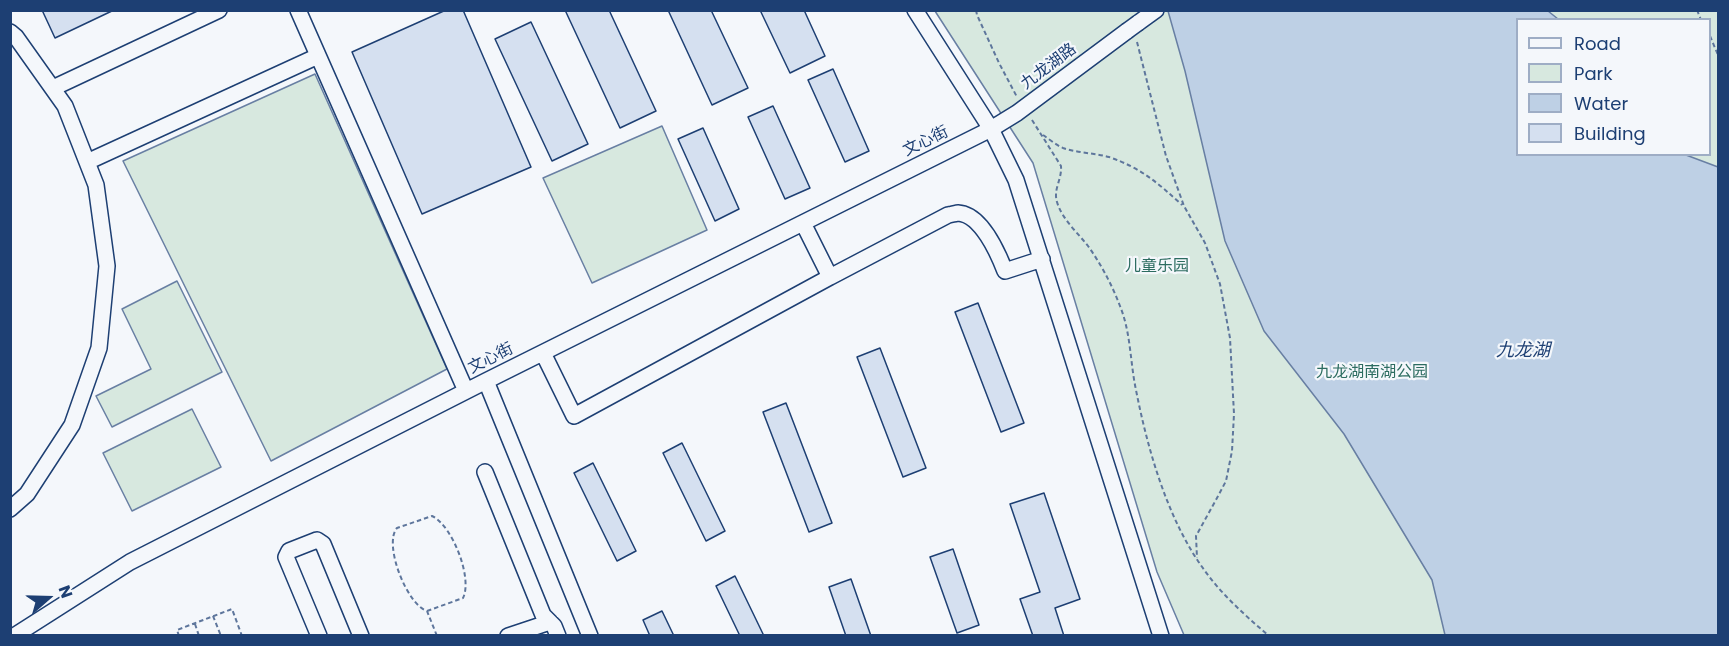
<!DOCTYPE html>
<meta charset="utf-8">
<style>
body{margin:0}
#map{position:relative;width:1729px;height:646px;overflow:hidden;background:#f4f7fb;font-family:Poppins,sans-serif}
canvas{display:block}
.frame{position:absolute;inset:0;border:12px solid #1d3f73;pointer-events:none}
.legend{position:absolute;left:1516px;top:18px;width:195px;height:138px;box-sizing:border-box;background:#f4f7fb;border:2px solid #9eadc5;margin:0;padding:8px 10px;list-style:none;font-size:18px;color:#1d3f73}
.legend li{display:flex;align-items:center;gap:12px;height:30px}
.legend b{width:30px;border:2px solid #9eadc5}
.north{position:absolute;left:18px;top:568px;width:60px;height:60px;-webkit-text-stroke:4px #f4f7fb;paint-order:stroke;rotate:70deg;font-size:16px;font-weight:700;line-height:24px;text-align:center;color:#1d3f73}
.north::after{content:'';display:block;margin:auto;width:21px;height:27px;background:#1d3f73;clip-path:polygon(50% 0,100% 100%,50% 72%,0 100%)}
</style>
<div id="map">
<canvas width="1729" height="646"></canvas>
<div class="frame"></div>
<ul class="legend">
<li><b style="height:8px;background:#f4f7fb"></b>Road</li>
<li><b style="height:16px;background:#d7e8df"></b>Park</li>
<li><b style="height:16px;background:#bed0e5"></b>Water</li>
<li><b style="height:16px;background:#d5e0f0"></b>Building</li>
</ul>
<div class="north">N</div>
</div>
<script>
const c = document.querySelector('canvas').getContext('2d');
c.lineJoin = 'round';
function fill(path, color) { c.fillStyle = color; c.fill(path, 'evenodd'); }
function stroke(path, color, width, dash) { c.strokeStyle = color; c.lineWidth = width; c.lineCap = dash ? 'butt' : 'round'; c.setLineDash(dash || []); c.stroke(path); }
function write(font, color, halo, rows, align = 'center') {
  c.font = font + ' Poppins,"Noto Sans SC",sans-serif'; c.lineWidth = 4.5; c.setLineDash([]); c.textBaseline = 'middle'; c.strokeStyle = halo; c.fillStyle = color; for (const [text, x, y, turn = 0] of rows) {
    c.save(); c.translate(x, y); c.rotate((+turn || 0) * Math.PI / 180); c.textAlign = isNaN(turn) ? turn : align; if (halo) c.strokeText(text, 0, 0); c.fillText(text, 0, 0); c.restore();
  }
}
const green = new Path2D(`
 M935,11h783v624h-534l-27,-63 -124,-409zM1518,20h192v134h-192z
 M315,74l132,295 -176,92 -148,-300z
 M662,126l45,104 -115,53 -49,-105z
 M177,281l45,91 -110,55 -16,-31 55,-27 -29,-60z
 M192,409l29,58 -89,44 -29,-58z`);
fill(green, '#d7e8df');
stroke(green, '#687fa3', 1.5);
const water = new Path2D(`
 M1168,11h380l10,8 -40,1v134l168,1 32,12v468h-273l-13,-55 -88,-146 -80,-103 -39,-90 -40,-170z`);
fill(water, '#bed0e5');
stroke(water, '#687fa3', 1.5);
const building = new Path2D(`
 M42,10h72l-59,28z
 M446,10h17l68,157 -109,47 -70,-162z
 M565,10h44l47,101 -36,17z
 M668,10h43l37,78 -36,17z
 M760,10h44l21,46 -35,17z
 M531,22l57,122 -36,17 -57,-122z
 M833,69l36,82 -24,11 -37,-82z
 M773,106l37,82 -25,11 -37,-82z
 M703,128l36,81 -24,12 -37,-82z
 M978,303l46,120 -23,9 -46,-120z
 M880,348l46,120 -23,9 -46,-120z
 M786,403l46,120 -23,9 -46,-120z
 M682,443l43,88 -19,10 -43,-88z
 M593,463l43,88 -19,10 -43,-88z
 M1044,493l36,106 -25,9 9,28h-31l-13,-37 20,-7 -30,-88z
 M953,549l26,76 -22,8 -27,-76z
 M735,576l29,60h-24l-24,-50z
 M851,579l20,57h-25l-17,-49z
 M662,611l12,25h-24l-7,-16z`);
fill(building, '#d5e0f0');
stroke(building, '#1d3f73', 1.5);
const minor = new Path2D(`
 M298,10l168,381
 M915,10l76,119 25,51 145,456
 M1138,23l18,-13
 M10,32l6,5 49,69 31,79 11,81 -8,82 -27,77 -45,69 -17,15
 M53,88l166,-78
 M87,162l231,-106
 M803,223l27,54 118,-62c1,0 9,-2 10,-2 23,1 40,40 47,58l37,-12
 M543,353l31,63 256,-139
 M486,381l104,255
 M485,472l58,143 11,11 4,10
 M14,636l116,-74 356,-181 505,-252 26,-16 110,-82
 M319,636l-33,-79 3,-6 28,-11 6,4 38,92
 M508,636l42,-14`);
stroke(minor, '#1d3f73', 18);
stroke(new Path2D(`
 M976,10l1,5 22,48 18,34
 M1697,10l4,10
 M1710,36l8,19
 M1137,42l29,114 18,50 21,37 15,41 10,54 4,76 -2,37 -6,30 -9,17 -21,38 1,22
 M1032,120l29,46c1,14 -8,23 -4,36 5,17 20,30 31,44 13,18 24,39 32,60 11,27 10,56 16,84 12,61 32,131 69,181 18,25 41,45 64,65
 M1043,135c6,4 13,10 20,13 15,5 31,5 46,9 32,11 49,26 73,48
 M427,611l36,-13c10,-20 -11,-73 -31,-82l-35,12c-14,16 10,77 30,83l10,25
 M213,616l8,20
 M195,624l4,12
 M179,636l-2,-6 55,-21 10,27`), '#5e769c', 2, [4.5, 3]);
stroke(minor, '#f4f7fb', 15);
const minorBridge = new Path2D(`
 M1127,31l11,-8`);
stroke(minorBridge, '#1d3f73', 18, []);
stroke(minorBridge, '#f4f7fb', 15);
write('16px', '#1d3f73', '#f4f7fb', [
 ["九龙湖路",1049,67,-37],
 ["文心街",926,142,-26],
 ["文心街",491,359,-27]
]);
write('16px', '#2c6c60', '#f4f7fb', [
 ["儿童乐园",1157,267],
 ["九龙湖南湖公园",1372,373]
]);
write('italic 18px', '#1d3f73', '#f4f7fb', [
 ["九龙湖",1523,351]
]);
</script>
